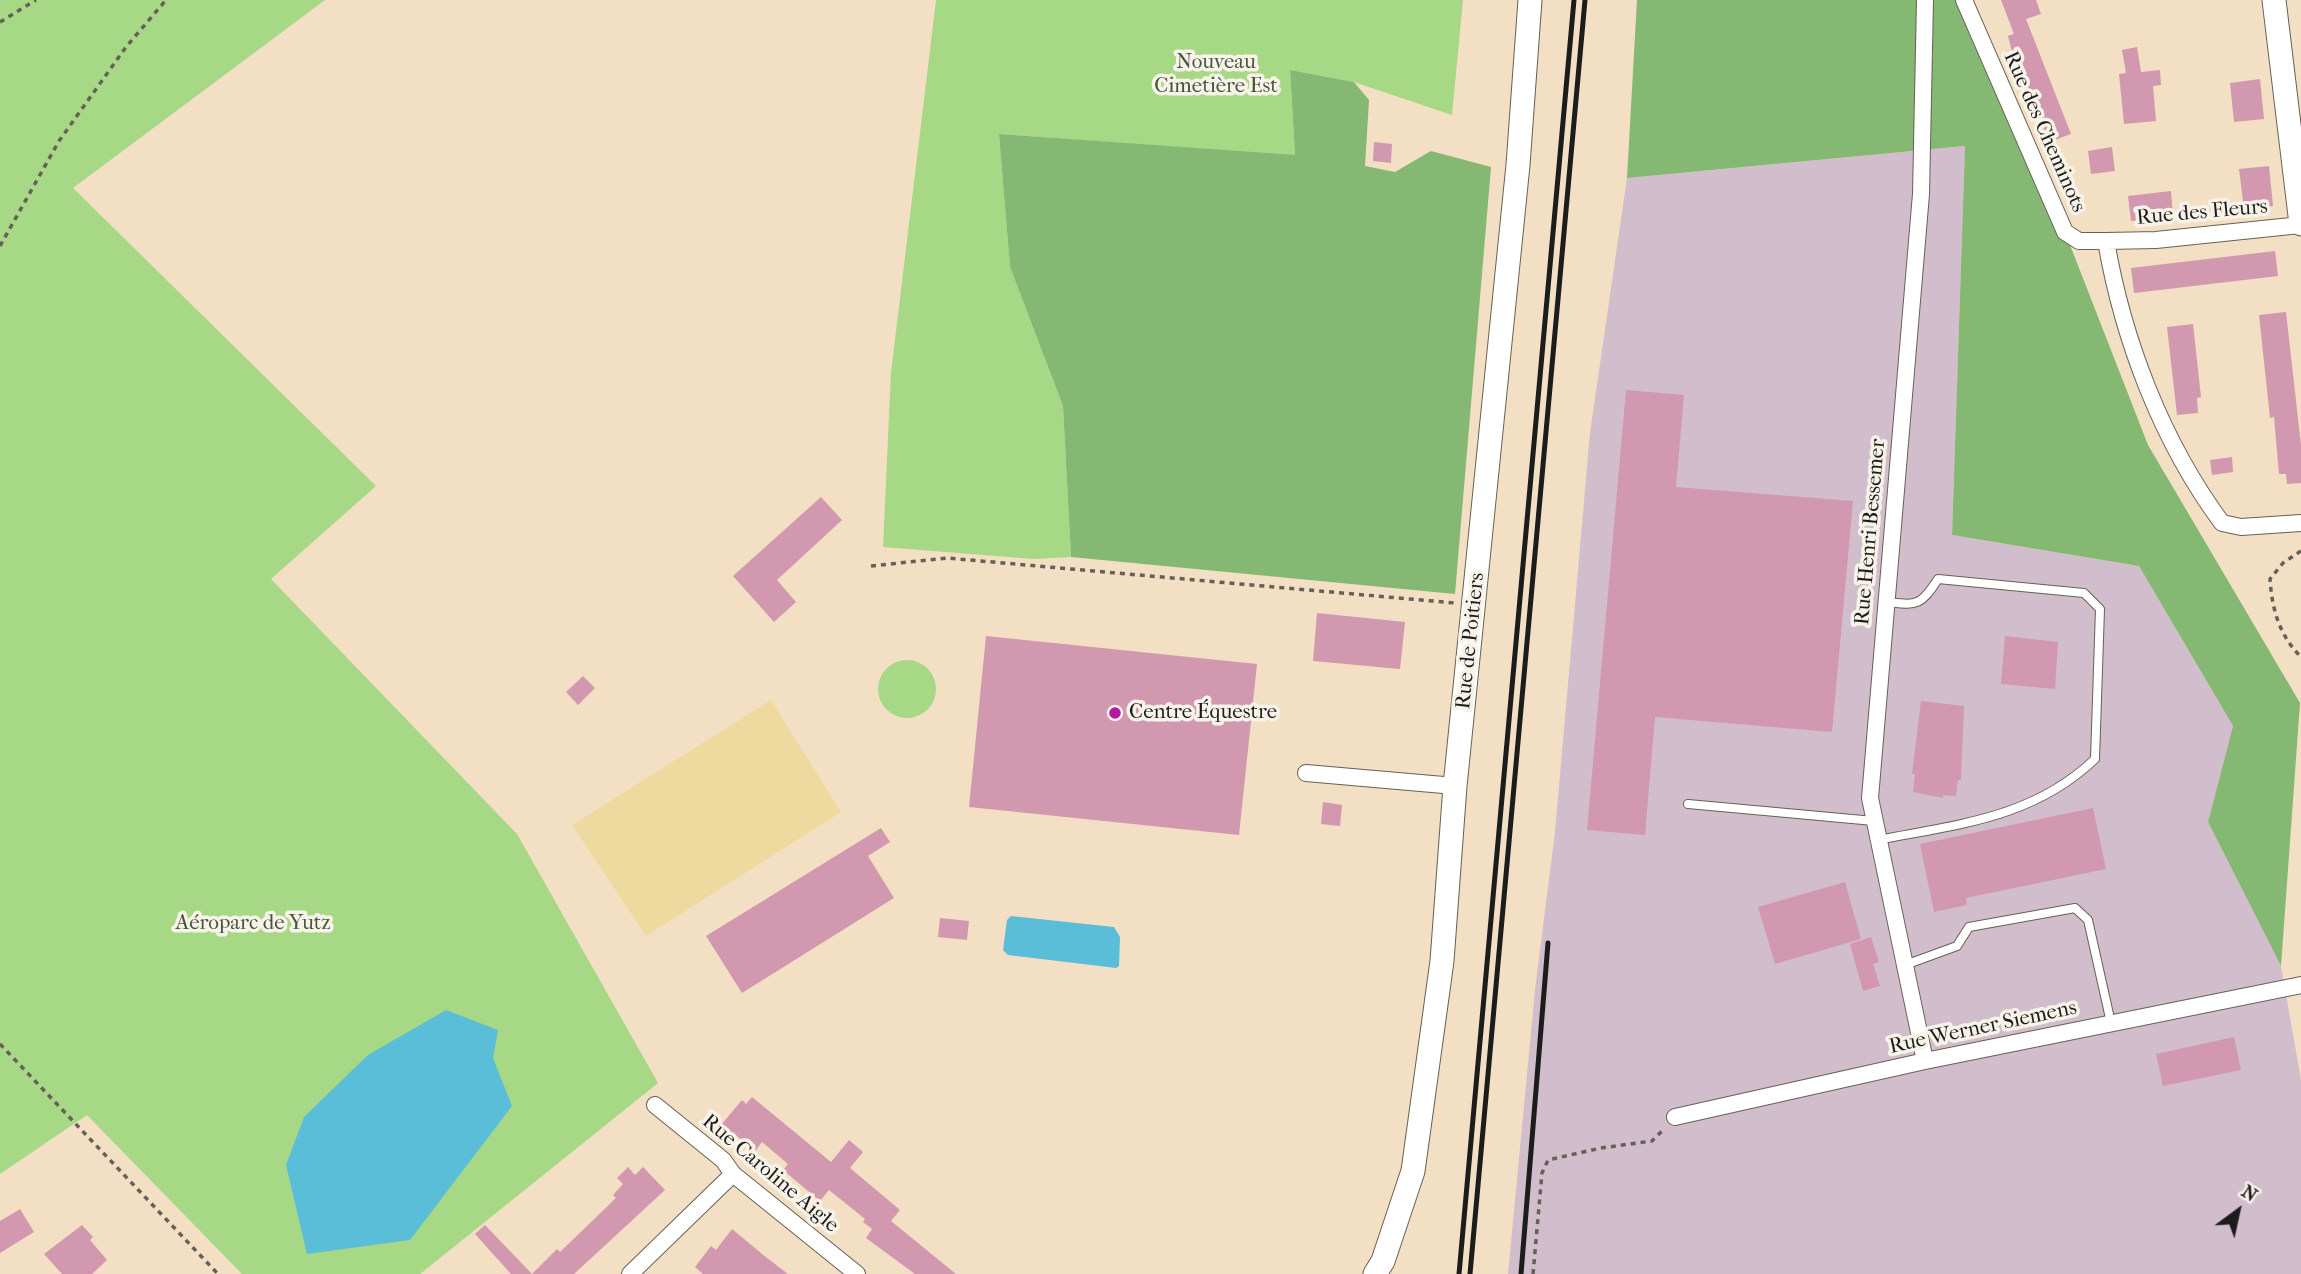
<!DOCTYPE html>
<meta charset="utf-8">
<style>
body{margin:0}
#map{position:relative;width:2301px;height:1274px;overflow:hidden;background:#f3dfc3;font-family:"IM FELL French Canon",serif}
canvas{display:block}
.north{position:absolute;left:2203px;top:1176px;width:70px;height:70px;-webkit-text-stroke:5px #f7f3e8;paint-order:stroke;rotate:33deg;font-size:19px;font-weight:700;line-height:28px;text-align:center;color:#1c1c1c}
.north::after{content:'';display:block;margin:auto;width:24px;height:32px;background:#1c1c1c;clip-path:polygon(50% 0,100% 100%,50% 72%,0 100%)}
</style>
<div id="map">
<canvas width="2301" height="1274"></canvas>
<div class="north">N</div>
</div>
<script>
const c = document.querySelector('canvas').getContext('2d');
c.lineJoin = 'round';
function fill(path, color) { c.fillStyle = color; c.fill(path, 'evenodd'); }
function stroke(path, color, width, dash) { c.strokeStyle = color; c.lineWidth = width; c.lineCap = dash ? 'butt' : 'round'; c.setLineDash(dash || []); c.stroke(path); }
function write(font, color, halo, rows, align = 'center') {
  c.font = font + ' "IM FELL French Canon",serif'; c.lineWidth = 7; c.setLineDash([]); c.textBaseline = 'middle'; c.strokeStyle = halo; c.fillStyle = color; for (const [text, x, y, turn = 0] of rows) {
    c.save(); c.translate(x, y); c.rotate((+turn || 0) * Math.PI / 180); c.textAlign = isNaN(turn) ? turn : align; if (halo) c.strokeText(text, 0, 0); c.fillText(text, 0, 0); c.restore();
  }
}
fill(new Path2D(`
 M1965,146l-13,389 187,31 94,160 -25,96 73,144 20,114v194h-793l27,-284 20,-158 35,-399 37,-255z`), '#d1bdcb');
fill(new Path2D(`
 M0,0h325l-252,188 303,298 -105,93 246,255 141,249 -238,191h-178l-155,-159 -87,59z
 M936,0h527l-11,115 -98,-33 -64,-12 5,86 -296,-22 11,133 53,139 8,151 -37,2 -151,-12 8,-174z
 M878 689a29 29 0 1 1 58 0a29 29 0 1 1-58 0Z`), '#a6d886');
fill(new Path2D(`
 M1637,0h320l83,168 108,277 152,258 -19,263 -73,-144 25,-96 -94,-160 -187,-31 13,-389 -338,32z
 M1290,70l64,12 15,18 -4,66 30,6 36,-21 60,16 -36,427 -384,-37 -8,-151 -53,-139 -11,-133 296,21z`), '#84b873');
fill(new Path2D(`
 M771,700l70,112 -195,124 -74,-111z`), '#eeda9e');
fill(new Path2D(`
 M1011,916l103,11 6,10 -1,29 -3,2 -108,-13 -5,-5 4,-30z
 M446,1010l52,20 -5,28 19,48 -102,134 -103,14 -21,-89 18,-48 64,-62z`), '#5abed8');
fill(new Path2D(`
 M2001,0h35l5,14 -15,5 45,115 -22,8 -38,-94 -3,-12 6,-2z
 M2137,47l4,25 19,-2 1,15 -8,1 3,35 -32,3 -5,-50 7,-1 -4,-23z
 M2260,79l4,40 -30,3 -4,-39z
 M1374,142l18,2 -1,19 -18,-2z
 M2112,147l3,24 -24,3 -3,-23z
 M2269,166l4,40 -29,3 -5,-40z
 M2171,191l2,26 -42,4 -3,-25z
 M2275,251l3,25 -144,17 -3,-25z
 M2286,312l15,133v38l-14,1 -1,-10h-7l-5,-57 -4,1 -11,-103z
 M2193,324l8,73 -4,1 1,15 -21,2 -10,-88z
 M1626,390l58,5 -8,92 177,14 -21,231 -177,-15 -10,118 -58,-5z
 M2232,457l1,15 -21,3 -2,-15z
 M821,497l21,23 -65,60 19,22 -22,20 -41,-46z
 M1317,613l88,9 -5,47 -87,-8z
 M986,636l271,28 -18,171 -270,-28z
 M2005,636l53,6 -3,47 -54,-5z
 M583,676l12,12 -17,17 -12,-13z
 M1921,701l43,5 -3,74h-3l-2,16 -13,-1v3l-30,-6 2,-18h-3z
 M1323,802l19,3 -2,21 -19,-2z
 M2093,808l13,61 -140,29 1,7 -33,7 -14,-68z
 M881,828l9,14 -22,14 26,42 -152,95 -36,-57z
 M1845,882l16,57 -86,25 -17,-57z
 M940,918l29,3 -2,19 -29,-3z
 M1871,937l8,25 -6,2 7,22 -17,5 -13,-47z
 M2234,1037l7,33 -78,16 -7,-32z
 M752,1097l79,65 18,-22 14,12 -13,16 50,42 -9,11 65,53h-41l-49,-36 6,-9 -9,-7 2,-3 -36,-29 -9,11 -37,-31 5,-6 -26,-22 -6,8 -35,-25 21,-25 4,4z
 M628,1167l7,8 8,-8 22,23 -91,84h-63l-36,-40 10,-9 47,49 25,-25 3,3 56,-54 -3,-3 10,-11 -6,-6z
 M20,1209l14,23 -34,21v-32z
 M82,1225l11,12 -3,3 17,20 -15,14h-30l-18,-20z
 M732,1229l35,29 21,16h-85l-8,-7 16,-21 5,4z`), '#d298b0');
const lane = new Path2D(`
 M1688,804l186,17
 M1878,840c81,-16 155,-22 217,-81l5,-150 -16,-16 -146,-14c-18,28 -21,26 -52,23
 M1905,965l52,-19 12,-19 106,-19 13,12 23,103`);
const street = new Path2D(`
 M1925,0l-4,194 -51,604 55,263
 M1964,0l101,232 14,9h27c17,99 56,201 116,282l19,4 60,-4
 M2106,241l50,-1 145,-15
 M1306,773l149,13
 M655,1105l68,55 10,14 124,100
 M1675,1117l250,-56 376,-76
 M630,1274l103,-100`);
const secondary = new Path2D(`
 M2274,0l27,224
 M1375,1274l8,-13 30,-90 29,-210 13,-175 63,-621 12,-165`);
stroke(lane, '#676056', 10);
stroke(street, '#676056', 18);
stroke(secondary, '#676056', 25);
stroke(new Path2D(`
 M0,22l36,-22
 M0,246l59,-105 67,-94 40,-47
 M2301,551l-18,12 -13,16c2,30 9,56 31,78
 M871,566l76,-8 508,45
 M0,1044l218,230
 M1533,1274l9,-101 6,-13 53,-12 51,-7 12,-12`), '#676056', 3.5, [5, 5]);
stroke(lane, '#fff', 8);
stroke(street, '#fff', 16);
stroke(secondary, '#fff', 23);
stroke(new Path2D(`
 M1459,1274l115,-1274
 M1470,1274l115,-1274
 M1521,1274l27,-331`), '#1c1c1c', 5);
for (const [x, y, r, color] of [
 [1115,713,7,"#b5179e"]
]) { const dot = new Path2D(); dot.arc(x, y, r, 0, 2 * Math.PI); c.fillStyle = color; c.fill(dot); stroke(dot, '#f7f3e8', 2.5); }
write('21px', '#45543c', '#f7f3e8', [
 ["Nouveau",1216,63],
 ["Cimetière Est",1216,87],
 ["Aéroparc de Yutz",253,924]
]);
write('21px', '#1c1c1c', '#f7f3e8', [
 ["Rue des Cheminots",2044,132,66],
 ["Rue des Fleurs",2202,213,-5],
 ["Rue Henri Bessemer",1871,532,-85],
 ["Rue de Poitiers",1471,641,-84],
 ["Rue Werner Siemens",1983,1028,-12],
 ["Rue Caroline Aigle",770,1174,40]
]);
write('21px', '#1c1c1c', '#f7f3e8', [
 ["Centre Équestre",1129,713]
], 'left');
</script>
